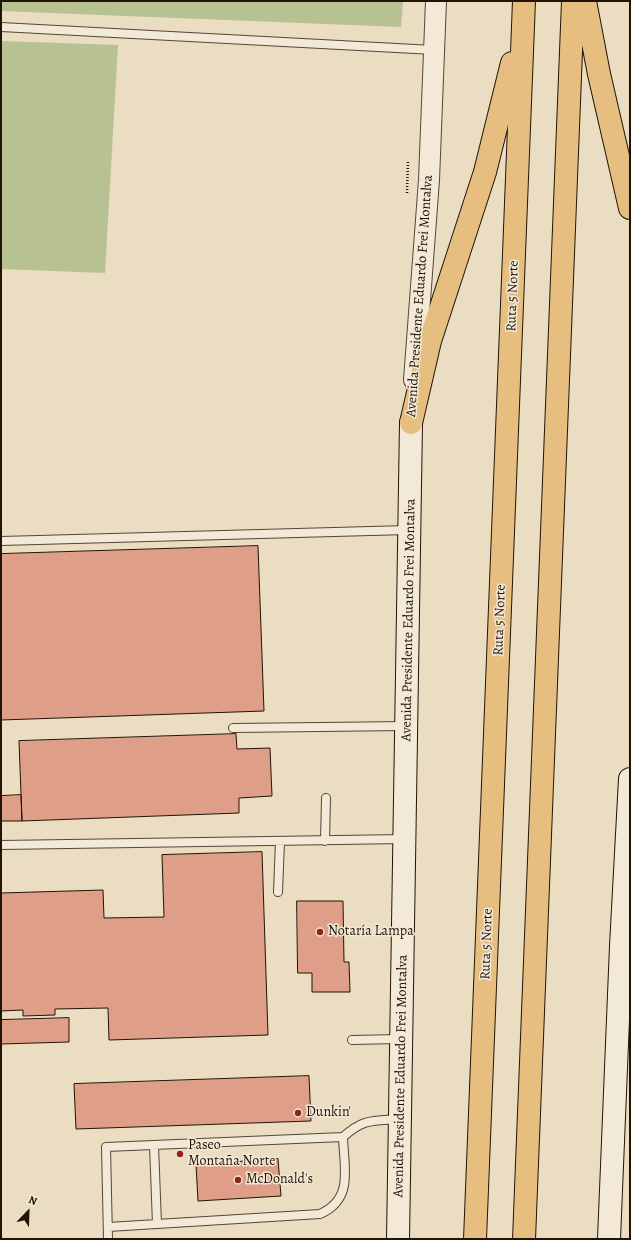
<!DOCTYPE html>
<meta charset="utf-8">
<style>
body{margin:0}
#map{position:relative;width:631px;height:1240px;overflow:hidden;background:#ebddc1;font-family:Alegreya,serif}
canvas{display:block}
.frame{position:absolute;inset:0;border:2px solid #221307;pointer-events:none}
.north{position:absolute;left:8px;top:1192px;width:40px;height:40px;-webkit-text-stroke:3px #f2e9d7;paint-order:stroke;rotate:23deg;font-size:11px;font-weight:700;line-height:16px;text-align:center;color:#221307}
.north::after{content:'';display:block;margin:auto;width:14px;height:18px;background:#221307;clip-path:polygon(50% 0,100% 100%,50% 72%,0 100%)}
</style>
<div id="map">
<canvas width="631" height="1240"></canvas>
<div class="frame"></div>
<div class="north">N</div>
</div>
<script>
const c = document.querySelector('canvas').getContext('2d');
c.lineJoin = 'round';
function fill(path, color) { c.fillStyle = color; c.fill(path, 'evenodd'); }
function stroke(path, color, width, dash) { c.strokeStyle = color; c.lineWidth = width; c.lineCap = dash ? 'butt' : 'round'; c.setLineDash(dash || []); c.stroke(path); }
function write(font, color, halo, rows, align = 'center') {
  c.font = font + ' Alegreya,serif'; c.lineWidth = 3; c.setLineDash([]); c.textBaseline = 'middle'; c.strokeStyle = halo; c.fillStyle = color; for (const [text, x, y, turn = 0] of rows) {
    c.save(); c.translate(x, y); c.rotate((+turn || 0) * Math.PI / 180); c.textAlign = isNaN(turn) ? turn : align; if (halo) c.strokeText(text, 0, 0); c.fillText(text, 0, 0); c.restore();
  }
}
fill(new Path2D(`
 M1,1h402l-2,26 -400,-16z
 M1,41l117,4 -13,228 -104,-4z`), '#b8c192');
const building = new Path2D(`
 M258,546l6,165 -263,9v-166z
 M236,734l1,15 33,-1 2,48 -33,2v15l-217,8 -3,-80z
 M21,795l1,26h-21v-25z
 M262,852l6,183 -159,5 -1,-32 -53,1v6l-32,1v-6l-22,1v-118l102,-3 1,28 60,-1 -2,-62z
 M297,901h46l1,61h5l1,30h-38v-19h-14z
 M69,1018v24l-68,2v-24z
 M309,1076l2,45 -235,8 -2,-45z
 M278,1159l3,37 -83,5 -2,-36z`);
fill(building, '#de9e87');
stroke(building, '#221307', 1);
const service = new Path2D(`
 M1,27l433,23
 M1,541l407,-11
 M233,728l173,-2
 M325,841l1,-43
 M1,845l403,-6
 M278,892l2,-51
 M352,1040l48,-1
 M154,1145l3,79
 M108,1227l212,-13c34,-15 24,-46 23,-77
 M108,1239l-2,-92 237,-10c21,-19 30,-16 57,-18`);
const tertiary = new Path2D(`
 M414,380l15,-200 7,-179`);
const secondary = new Path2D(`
 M398,1239l13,-816
 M609,1239l12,-293 9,-167`);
const motorway = new Path2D(`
 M585,1l14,73 31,134
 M411,423l19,-82 55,-169 27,-109
 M475,1239l49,-1238
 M524,1239l49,-1238`);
stroke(service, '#544636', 10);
stroke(tertiary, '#544636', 22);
stroke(secondary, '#221307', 24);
stroke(motorway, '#221307', 24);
stroke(new Path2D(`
 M407,193l1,-31`), '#221307', 2.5, [1, 2]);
stroke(service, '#f2e9d7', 8);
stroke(tertiary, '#f2e9d7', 20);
stroke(secondary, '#f2e9d7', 22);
stroke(motorway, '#e6be80', 22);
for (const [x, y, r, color] of [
 [320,932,4,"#8f2418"],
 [298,1113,4,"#8f2418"],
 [180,1154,4,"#8f2418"],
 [238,1180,4,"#8f2418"]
]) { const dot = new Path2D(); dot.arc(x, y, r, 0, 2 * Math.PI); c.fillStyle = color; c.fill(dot); stroke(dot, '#f2e9d7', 1.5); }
write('14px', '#221307', '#f2e9d7', [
 ["Avenida Presidente Eduardo Frei Montalva",420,296,-86],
 ["Ruta 5 Norte",513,296,-88],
 ["Avenida Presidente Eduardo Frei Montalva",409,620,-89],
 ["Ruta 5 Norte",500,620,-88],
 ["Ruta 5 Norte",487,944,-88],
 ["Avenida Presidente Eduardo Frei Montalva",401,1076,-89]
]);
write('14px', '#221307', '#f2e9d7', [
 ["Notaría Lampa",328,932],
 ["Dunkin'",306,1113],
 ["Paseo",188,1146],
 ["Montaña Norte",188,1162],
 ["McDonald's",246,1180]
], 'left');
</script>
